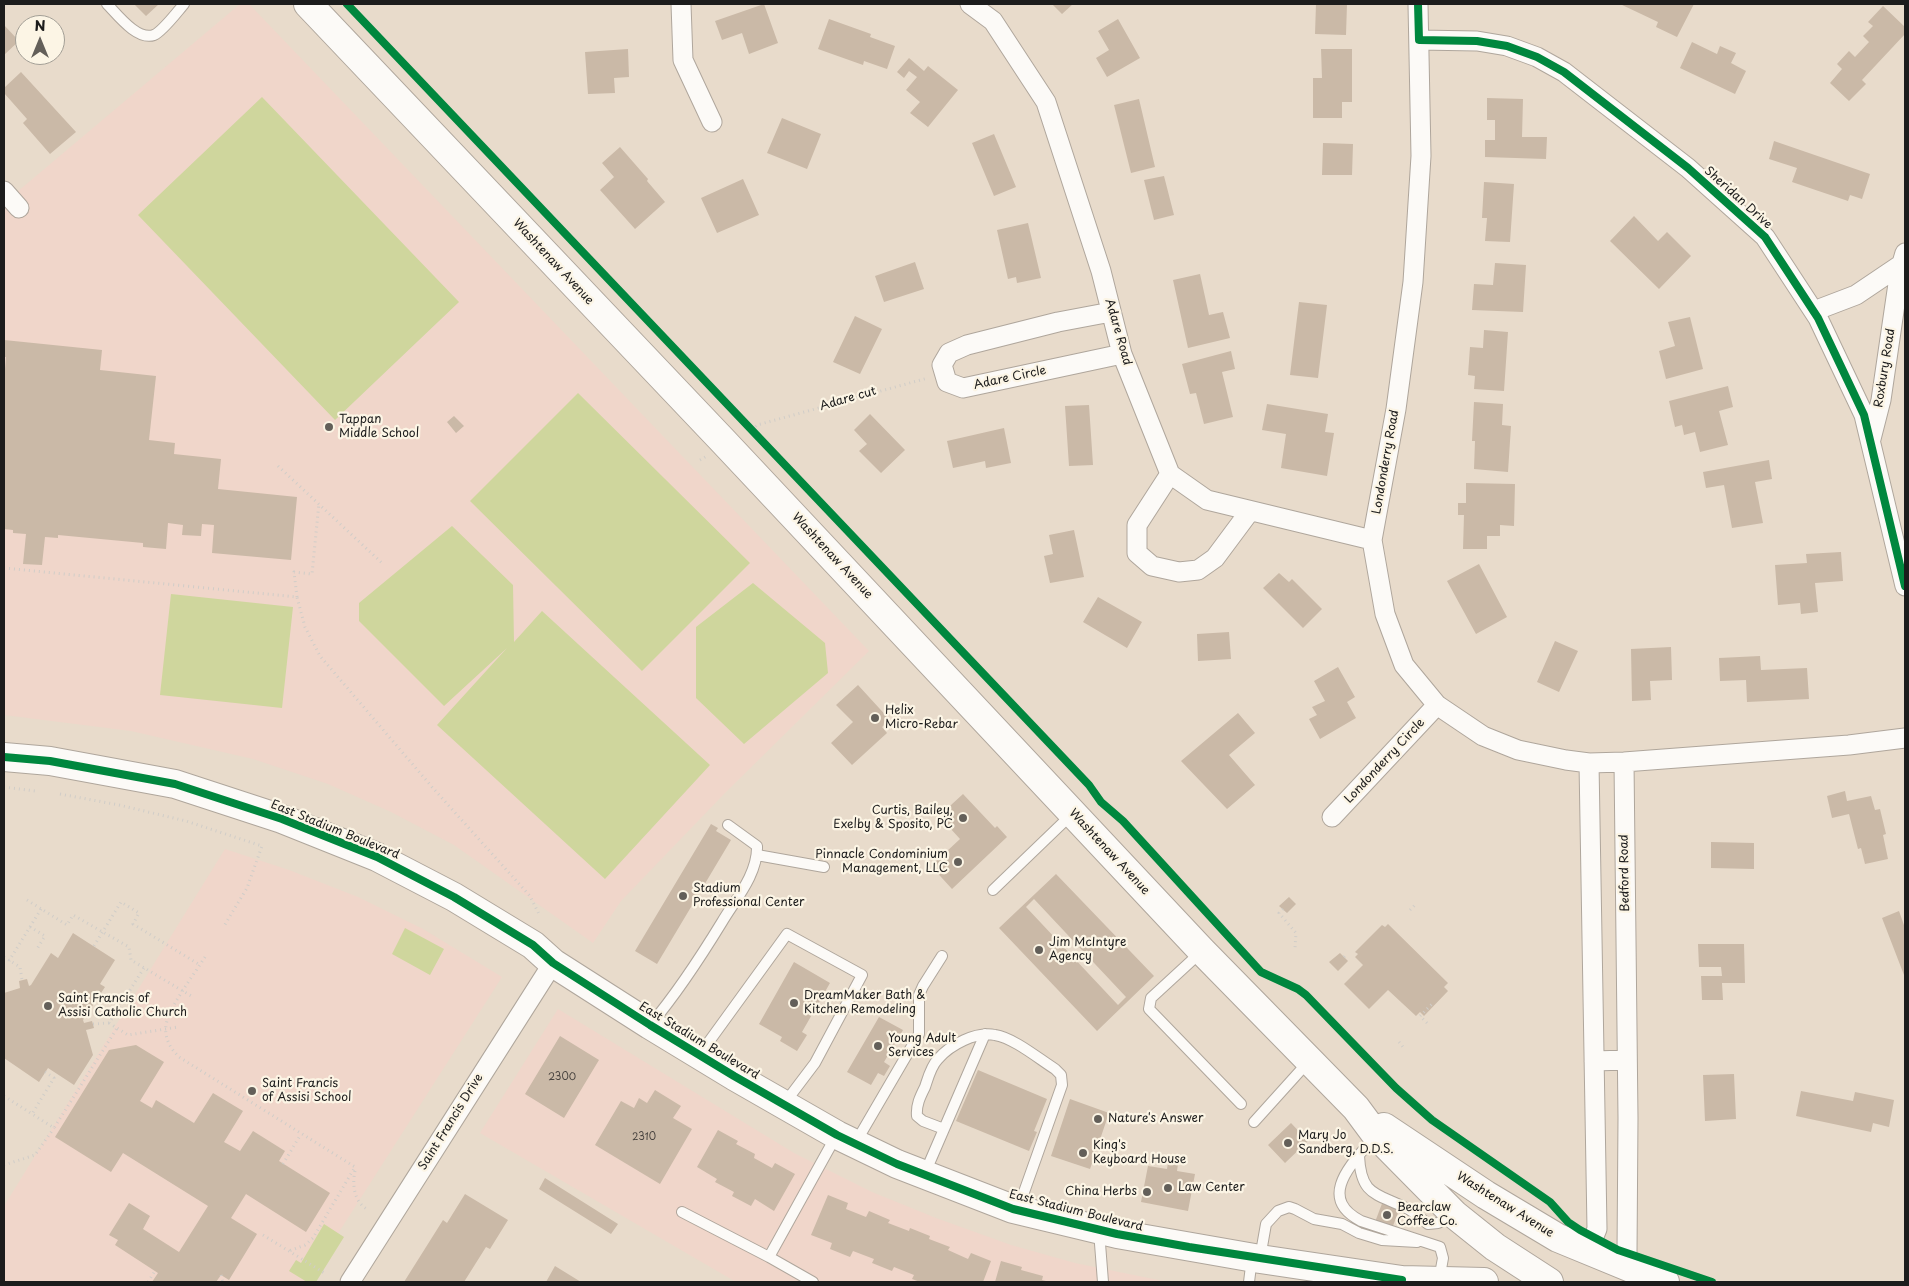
<!DOCTYPE html>
<style>
body{margin:0}
#map{position:relative;width:1909px;height:1286px;overflow:hidden;background:#e8dbcb;font-family:"Playpen Sans",sans-serif}
canvas{display:block}
.frame{position:absolute;inset:0;border:5px solid #1c1c1c;pointer-events:none}
.north{position:absolute;left:15px;top:15px;width:50px;height:50px;box-sizing:border-box;background:#fcf5e5;border:1px solid #a29e95;border-radius:50%;rotate:0deg;font-size:14px;font-weight:700;line-height:20px;text-align:center;color:#1c1c1c}
.north::after{content:'';display:block;margin:auto;width:18px;height:22px;background:#635f59;clip-path:polygon(50% 0,100% 100%,50% 72%,0 100%)}
</style>
<div id="map">
<canvas width="1909" height="1286"></canvas>
<div class="frame"></div>
<div class="north">N</div>
</div>
<script>
const c = document.querySelector('canvas').getContext('2d');
c.lineJoin = 'round';
function fill(path, color) { c.fillStyle = color; c.fill(path, 'evenodd'); }
function stroke(path, color, width, dash) { c.strokeStyle = color; c.lineWidth = width; c.lineCap = dash ? 'butt' : 'round'; c.setLineDash(dash || []); c.stroke(path); }
function write(font, color, halo, rows, align = 'center') {
  c.font = font + ' "Playpen Sans",sans-serif'; c.lineWidth = 4.5; c.setLineDash([]); c.textBaseline = 'middle'; c.strokeStyle = halo; c.fillStyle = color; for (const [text, x, y, turn = 0] of rows) {
    c.save(); c.translate(x, y); c.rotate((+turn || 0) * Math.PI / 180); c.textAlign = isNaN(turn) ? turn : align; if (halo) c.strokeText(text, 0, 0); c.fillText(text, 0, 0); c.restore();
  }
}
fill(new Path2D(`
 M240,4h9l620,647 -144,142 -104,108 -28,42 -139,-98 -63,-33 -63,-28 -75,-25 -122,-28 -127,-16v-512z
 M225,849l64,21 69,27 65,32 79,48 -195,305h-302l-1,-76z
 M558,1009l236,144 78,39 64,26 75,27 64,18 93,19h-432l-256,-149z`), '#f0d6ca');
fill(new Path2D(`
 M262,97l197,205 -124,118 -197,-205z
 M578,393l172,170 -108,108 -172,-170z
 M452,526l61,59 1,57 28,-31 168,154 -105,114 -168,-154 70,-77 -63,58 -85,-85v-18z
 M753,583l72,60 3,30 -84,71 -48,-46v-71z
 M171,594l122,13 -11,101 -122,-13z
 M405,928l39,21 -14,26 -38,-21z
 M324,1224l20,13 -28,45h-9l-18,-11 7,-11 5,3z`), '#cfd69d');
fill(new Path2D(`
 M134,4h25l-13,12z
 M764,4l14,39 -29,11 -7,-21 -20,7 -7,-19z
 M1052,4h21l-11,10z
 M1316,4h31l-1,31 -31,-1z
 M1620,4h74l-17,33 -21,-10 2,-5z
 M1883,6l22,21v7l-43,46 4,4 -17,17 -19,-18 12,-14 -5,-5 12,-13 6,6 14,-15 -6,-6 10,-10 -5,-4z
 M829,19l42,15 -1,3 25,9 -8,23 -23,-8 -1,4 -45,-16z
 M1118,19l22,39 -33,19 -11,-19 13,-8 -11,-19z
 M4,25l15,16 -15,14z
 M1692,42l25,12 3,-8 16,7 -5,10 15,8 -11,23 -55,-26z
 M628,49l1,28 -15,1 1,15 -27,1 -3,-42z
 M1321,49h31v53h-10v16h-29v-40h9z
 M909,58l15,13 4,-5 30,24 -30,37 -18,-14 10,-11 -14,-12 11,-13 -8,-6 -5,7 -7,-6z
 M21,72l55,60 -26,22 -27,-31 4,-4 -23,-26v-5z
 M1487,98l36,1 -1,38h25l-1,22 -61,-2v-17h10v-20h-8z
 M1139,99l16,68 -24,6 -17,-68z
 M782,118l39,16 -14,35 -40,-16z
 M994,134l22,53 -22,9 -22,-53z
 M1774,141l96,33 -8,25 -12,-4 -2,6 -56,-19 5,-14 -28,-9z
 M1323,143l30,1 -1,31h-30z
 M620,147l28,32 -1,2 18,21 -30,27 -35,-39 14,-13 -12,-14z
 M1164,176l10,39 -20,5 -10,-40z
 M743,179l16,36 -42,18 -16,-35z
 M1484,182l30,2 -4,58 -25,-1 2,-23h-5z
 M1634,216l24,25 9,-9 24,24 -32,33 -49,-48z
 M1028,223l13,55 -24,5 -1,-6 -8,2 -11,-49z
 M915,262l9,27 -40,13 -9,-26z
 M1495,263l31,2 -3,47 -51,-2 2,-26 19,1z
 M1200,274l9,41 14,-3 7,26 -42,10 -15,-68z
 M1299,302l28,3 -9,73 -28,-3z
 M855,316l27,13 -22,45 -27,-12z
 M1690,317l13,52 -37,10 -7,-28 16,-5 -7,-24z
 M1484,330l24,2 -4,59 -30,-2 1,-13 -7,-1 2,-28 13,1z
 M4,340l98,10 -2,20 56,6 -7,64 26,3 -1,11 47,5 -3,30 79,8 -6,63 -79,-7 2,-28 -12,-1 -1,12 -19,-1 1,-10 -15,-2 -2,26 -23,-2v-4l-85,-8v3l-13,-1 -3,28 -19,-1 3,-30 -13,-1v-3l-9,-1v-148l2,-24h-2z
 M1231,351l4,18 -13,3 11,45 -29,7 -8,-31 -6,1 -8,-30z
 M1728,386l5,21 -14,4 9,34 -28,7 -5,-20 -11,3 -2,-10 -7,2 -6,-26z
 M1474,402l29,2 -1,21 9,1 -3,46 -34,-3 1,-28h-3z
 M1267,404l61,10 -3,18 9,1 -7,43 -46,-8 5,-34 -24,-4z
 M1089,405l4,60 -24,1 -4,-60z
 M870,414l35,36 -24,23 -22,-22 8,-7 -13,-14z
 M454,416l10,10 -8,7 -9,-11z
 M1004,428l7,35 -25,5 -1,-7 -32,7 -6,-27z
 M1769,460l3,19 -17,3 8,41 -31,5 -8,-43 -18,3 -3,-16z
 M1466,483l49,1 -1,42 -14,-1v11h-13v13h-24l1,-34h-6v-12h8z
 M1074,530l10,47 -34,6 -6,-27 9,-2 -4,-19z
 M1841,552l2,29 -28,2 3,29 -17,2 -1,-11 -22,2 -3,-40 32,-2 -1,-9z
 M1479,564l28,53 -31,17 -29,-53z
 M1279,573l10,9 3,-3 30,30 -19,19 -40,-40z
 M1098,597l44,25 -15,26 -44,-26z
 M1229,632l2,27 -33,2 -1,-27z
 M1555,641l23,10 -19,41 -22,-10z
 M1671,647l1,33 -22,1 1,19 -19,1 -1,-52z
 M1760,656l1,14 46,-2 2,31 -62,3 -1,-22 -26,1 -1,-23z
 M1338,667l17,30 -8,5 9,16 -36,21 -11,-20 8,-4 -5,-8 13,-6 -11,-20z
 M858,685l32,35 -8,7 5,6 -35,32 -21,-22 22,-21 -17,-17z
 M1238,713l17,20 -26,22 26,30 -28,24 -46,-48z
 M1845,791l2,10 24,-5 4,14 5,-1 6,25 -3,1 5,24 -23,5 -4,-16 -3,1 -9,-35 -17,4 -5,-22z
 M963,794l32,34 2,-2 10,11 -55,52 -21,-23 29,-27 -21,-23z
 M711,824l7,4 -2,3 15,9 -74,124 -22,-13z
 M1711,842l43,1v26l-43,-1z
 M1056,874l98,102 -57,55 -98,-103zM1034,899l92,98 -8,8 -92,-98z
 M1289,897l7,7 -9,9 -8,-7z
 M1899,911l6,17v47h-1l-22,-57z
 M1388,924l60,59 -4,4 4,4 -24,25 -4,-4 -4,4 -28,-26 -19,19 -25,-25 19,-19 -8,-8 3,-3 -3,-2 27,-27 3,2z
 M73,933l42,27 -15,24 5,3 -22,33 1,3 8,-2 2,7 -8,2 7,25 -19,30 -26,-17 -9,14 -35,-24v-65l16,-5 -1,-7 8,-2 2,7 2,-1 20,-32 7,5z
 M1698,944h46l1,39h-23l1,17h-21l-1,-24h21l-1,-9h-22z
 M1340,953l8,8 -10,10 -9,-9z
 M794,962l36,21 -28,49 5,3 -10,16 -17,-10 2,-4 -23,-13z
 M879,1017l24,13 -19,32 6,4 -6,10 -6,-3 -7,12 -24,-13z
 M560,1036l39,24 -35,58 -39,-24z
 M136,1045l28,17 -24,39 12,7 4,-8 38,23 19,-30 30,18 -19,31 16,9 13,-20 32,20 -6,10 51,32 -24,39 -60,-38 -15,24 26,16 -28,46 -8,-5 -5,7h-64l6,-9 -43,-28 3,-5 -9,-5 20,-32 21,13 -7,13 36,23 29,-46 -85,-53 -12,19 -56,-35 54,-87z
 M978,1070l69,29 -13,32 3,1 -8,19 -73,-30z
 M1734,1074l2,45 -31,2 -2,-46z
 M655,1090l26,16 -8,12 19,11 -32,55 -65,-39 26,-44 13,7 5,-10 8,5z
 M1801,1091l52,10 2,-9 39,8 -5,27 -16,-4 -2,9 -75,-16z
 M1070,1099l39,14 -19,56 -39,-13z
 M1291,1123l17,18 -23,22 -17,-18z
 M718,1130l20,11 -2,3 19,10 -1,4 18,10 3,-5 20,11 -21,37 -19,-12 -4,7 -19,-10 2,-4 -19,-10 2,-3 -20,-12z
 M1168,1163l10,1 -1,7 18,3 -7,37 -47,-9 7,-36 19,3z
 M545,1178l73,46 -7,10 -72,-45z
 M1386,1193l17,7 -14,36 -17,-6z
 M465,1194l43,26 -18,29 -4,-2 -22,35h-60l39,-62 4,3z
 M828,1195l20,8 -2,6 20,8 3,-6 21,9 -2,3 21,8 1,-3 20,8 -1,3 21,8 -2,3 20,9 3,-6 20,8 -8,21h-63l-8,-3 2,-4 -20,-8 -2,4 -20,-8 2,-4 -21,-8 -3,6 -20,-8 2,-6 -21,-8z
 M1001,1261l21,6 -1,3 22,6 -1,4 8,2h-55z
 M555,1266l26,16h-35z`), '#cab9a7');
const lane = new Path2D(`
 M107,4c10,10 30,37 47,31 9,-4 23,-23 30,-31
 M757,855l67,12
 M993,890l79,-76
 M1201,952l-50,46 -2,11 92,95
 M651,1024c27,-32 49,-66 71,-102 13,-22 36,-48 35,-76l-29,-21
 M700,1054l87,-120 75,41 -47,88 -31,41
 M1254,1122l55,-61
 M944,1129l-21,-8 -6,-5c-1,-11 3,-19 8,-29 3,-9 6,-21 13,-28 12,-14 38,-28 57,-24 19,3 44,24 60,34l6,6 1,10 -44,124
 M1375,1136c-21,26 -60,61 -14,85l79,26 3,11 -4,22
 M856,1142l63,-108v-39l4,-9 19,-30
 M1359,1156c2,40 17,37 47,52 9,4 15,11 22,16l10,-1 15,-7
 M925,1173l60,-139
 M682,1212l87,45 67,-121
 M1099,1231l4,51
 M769,1257l44,25
 M1260,1258l6,-34 12,-13 11,-4 6,2 19,10 28,5 17,9 23,7 35,2
 M1249,1282l3,-24`);
const street = new Path2D(`
 M681,4l2,56 29,62
 M970,4l23,17 53,81 55,169 21,83 48,120 37,26 165,40
 M1418,4l3,152 -8,126 -17,127 -24,131 13,74 19,51 33,40 46,31 35,14 48,10 23,3 35,-1 225,-17 56,-7
 M1419,40l58,1 30,5 30,11 27,15 124,96 77,69 53,81 46,97 41,171
 M4,191l15,17
 M1814,311l42,-16 46,-31
 M1111,312l-53,10 -91,23 -18,8 -7,12 5,17 16,6 159,-34
 M1871,439l10,-39 19,-130 5,-17
 M1170,474l-33,51v28l15,13 27,6 19,-2 17,-12 35,-47
 M1624,762l4,356 -1,135 -3,14
 M1332,817l105,-112
 M1594,1061l33,-1
 M1588,1251l9,-22 -8,-466
 M350,1282l203,-319`);
const secondary = new Path2D(`
 M4,757l46,4 125,23 107,35 95,38 77,40 79,48 20,18 97,62 84,51 103,59 60,29 116,45 104,25 143,25 142,21 82,2`);
const primary = new Path2D(`
 M308,4l416,438 478,509 154,157 20,27 79,80 40,32 54,35
 M1384,1127l102,68 72,43 107,44`);
stroke(lane, '#afa69c', 12);
stroke(street, '#afa69c', 21);
stroke(secondary, '#afa69c', 30);
stroke(primary, '#afa69c', 30);
stroke(new Path2D(`
 M752,430l5,-5 171,-47
 M700,460l7,-4
 M278,466l104,97
 M4,568l293,29 8,30 15,29 112,131 98,109 9,18
 M297,597l-3,-25 18,2 7,-71
 M4,787l31,4
 M60,794l59,11 67,16 76,25 -15,42 -23,38
 M27,900l40,25 6,-10 56,32 2,13 62,37
 M1283,909l-4,4 17,20 -1,15
 M1410,910l6,-6
 M30,927l15,9 -8,13
 M94,946l27,-44 18,11 -6,11 67,41
 M4,957l16,10 2,13
 M205,957c-7,11 -15,22 -22,33 -15,24 -28,43 -4,67l176,110 -42,71 -8,7 -16,6
 M1344,957l3,-4
 M9,961l32,-52
 M109,1023l19,12 50,-8
 M1427,1023l-7,-7 14,-14
 M93,1024l16,-1 35,-55
 M1399,1042l4,5
 M45,1072l9,6 -22,36 22,14 63,-100
 M4,1096l28,18
 M283,1164l18,-30
 M4,1165l31,-10 19,-27
 M355,1171c-3,13 -1,31 12,38
 M263,1235l63,39
 M221,1275l2,7
 M148,1282l7,-11`), '#d0cdc8', 3, [1, 4]);
stroke(lane, '#fcfaf7', 10);
stroke(street, '#fcfaf7', 19);
stroke(secondary, '#fcfaf7', 28);
stroke(primary, '#fcfaf7', 28);
stroke(new Path2D(`
 M347,4l742,781 12,17 22,19 138,151 37,17 8,6 90,93 36,32 118,82 18,20 12,8 38,20 94,32
 M1418,4l1,36 58,1 30,5 30,11 27,15 124,96 77,69 53,81 46,97 41,171
 M4,757l46,4 125,23 107,35 95,38 77,40 79,48 20,18 97,62 84,51 103,59 60,29 116,45 104,25 72,13 213,33`), '#00873e', 8);
for (const [x, y, r, color] of [
 [329,427,5,"#635f59"],
 [875,718,5,"#635f59"],
 [963,818,5,"#635f59"],
 [958,862,5,"#635f59"],
 [683,896,5,"#635f59"],
 [1039,950,5,"#635f59"],
 [794,1003,5,"#635f59"],
 [48,1006,5,"#635f59"],
 [878,1046,5,"#635f59"],
 [252,1091,5,"#635f59"],
 [1098,1119,5,"#635f59"],
 [1288,1143,5,"#635f59"],
 [1083,1153,5,"#635f59"],
 [1168,1188,5,"#635f59"],
 [1147,1192,5,"#635f59"],
 [1387,1215,5,"#635f59"]
]) { const dot = new Path2D(); dot.arc(x, y, r, 0, 2 * Math.PI); c.fillStyle = color; c.fill(dot); stroke(dot, '#fcf5e5', 2); }
write('10px', '#48433f', null, [
 ["2300",562,1077],
 ["2310",644,1137]
]);
write('12px', '#1c1c1c', '#fcf5e5', [
 ["Sheridan Drive",1738,198,42],
 ["Washtenaw Avenue",553,262,47],
 ["Adare Road",1118,332,74],
 ["Roxbury Road",1885,368,-81],
 ["Adare Circle",1010,378,-12],
 ["Adare cut",848,399,-16],
 ["Londonderry Road",1386,462,-80],
 ["Washtenaw Avenue",832,556,47],
 ["Londonderry Circle",1385,761,-47],
 ["East Stadium Boulevard",335,830,22],
 ["Washtenaw Avenue",1109,852,47],
 ["Bedford Road",1625,873,-91],
 ["East Stadium Boulevard",699,1041,31],
 ["Saint Francis Drive",451,1122,-58],
 ["Washtenaw Avenue",1505,1205,32],
 ["East Stadium Boulevard",1076,1211,14]
]);
write('12px', '#1c1c1c', '#fcf5e5', [
 ["Tappan",339,420],
 ["Middle School",339,434],
 ["Helix",885,711],
 ["Micro-Rebar",885,725],
 ["Curtis, Bailey,",953,811,"right"],
 ["Exelby & Sposito, PC",953,825,"right"],
 ["Pinnacle Condominium",948,855,"right"],
 ["Management, LLC",948,869,"right"],
 ["Stadium",693,889],
 ["Professional Center",693,903],
 ["Jim McIntyre",1049,943],
 ["Agency",1049,957],
 ["DreamMaker Bath &",804,996],
 ["Kitchen Remodeling",804,1010],
 ["Saint Francis of",58,999],
 ["Assisi Catholic Church",58,1013],
 ["Young Adult",888,1039],
 ["Services",888,1053],
 ["Saint Francis",262,1084],
 ["of Assisi School",262,1098],
 ["Nature's Answer",1108,1119],
 ["Mary Jo",1298,1136],
 ["Sandberg, D.D.S.",1298,1150],
 ["King's",1093,1146],
 ["Keyboard House",1093,1160],
 ["Law Center",1178,1188],
 ["China Herbs",1137,1192,"right"],
 ["Bearclaw",1397,1208],
 ["Coffee Co.",1397,1222]
], 'left');
</script>
